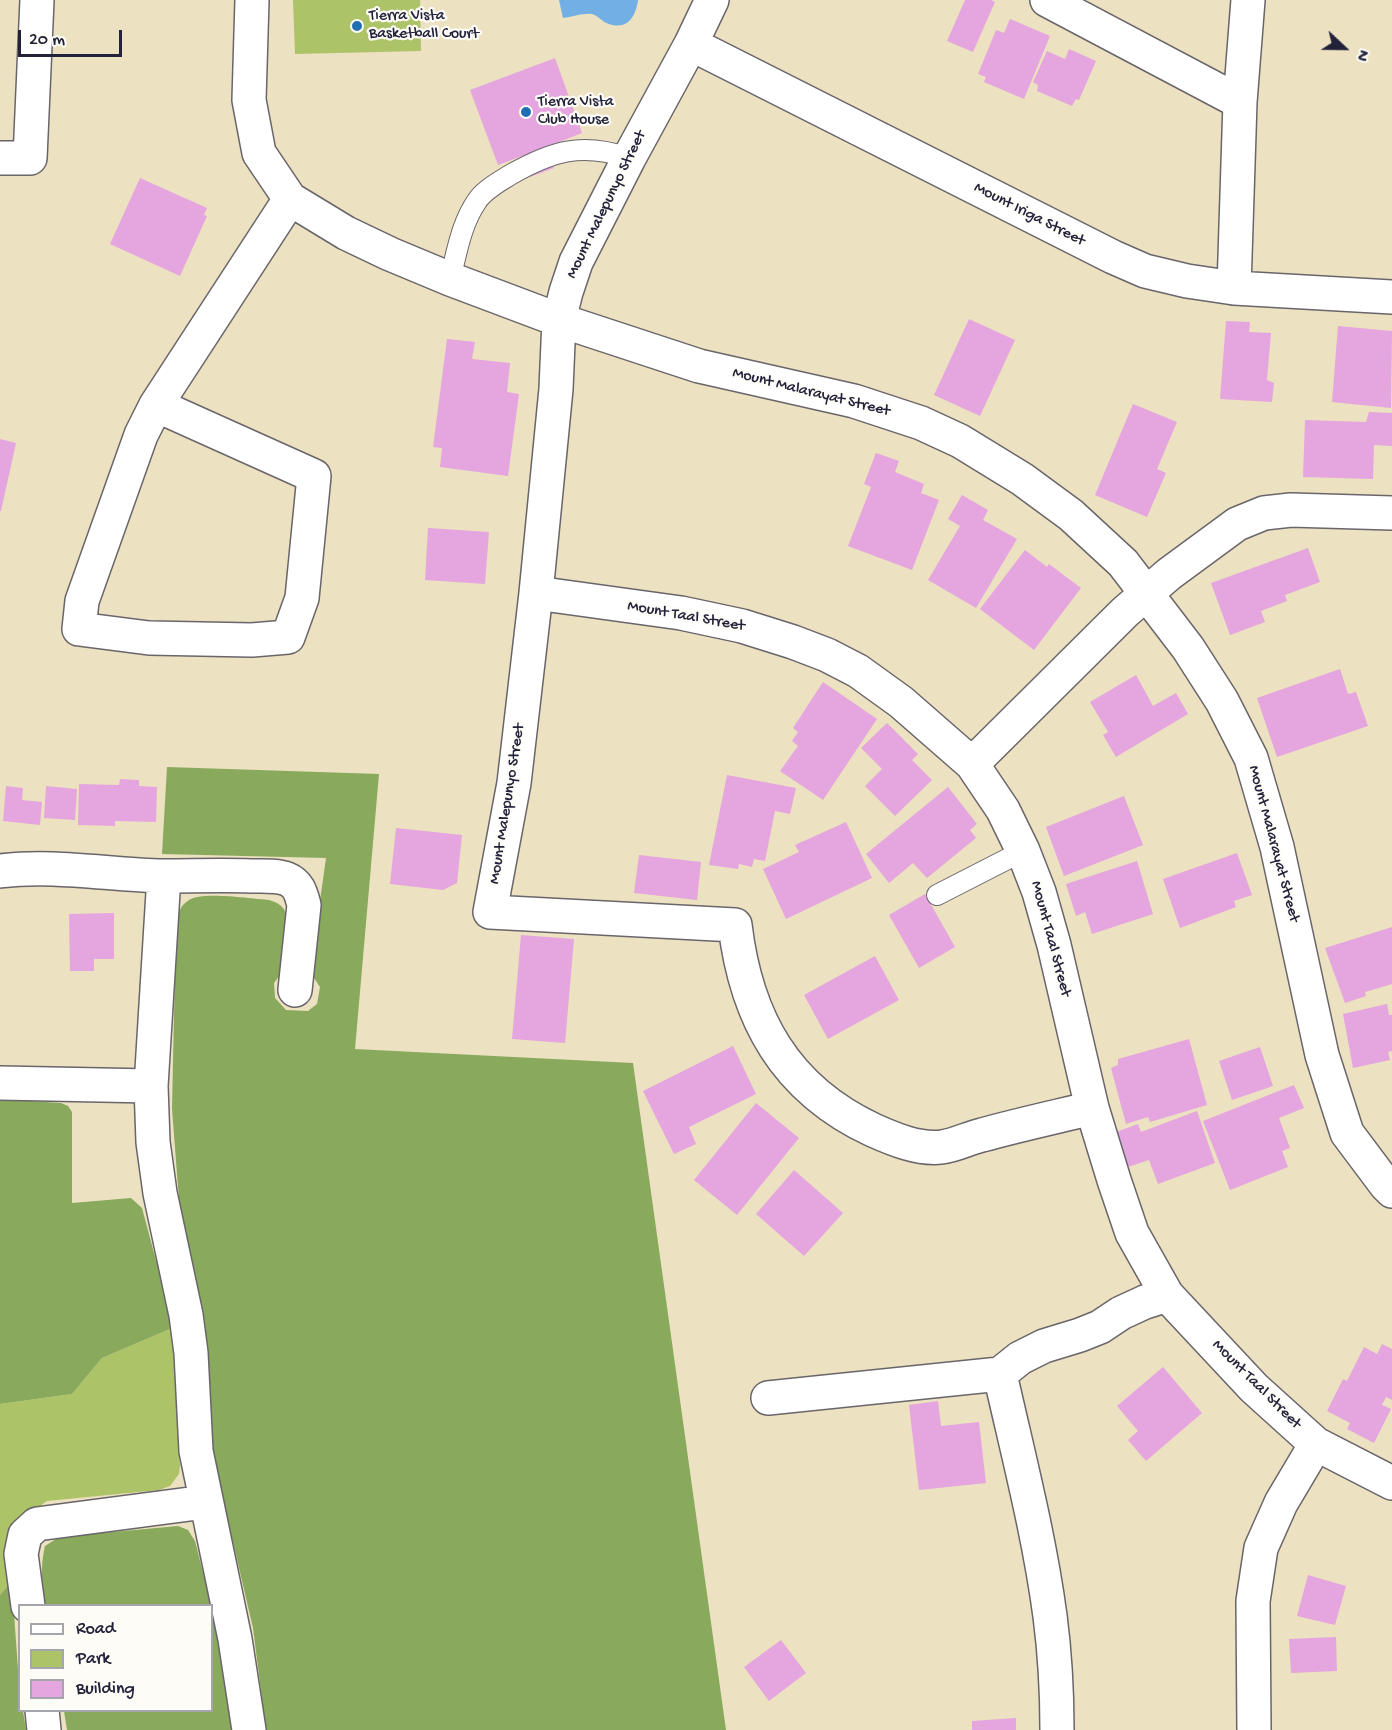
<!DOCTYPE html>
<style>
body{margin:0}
#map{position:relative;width:1392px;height:1730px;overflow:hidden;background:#ece1c0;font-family:"Gochi Hand",sans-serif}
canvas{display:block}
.legend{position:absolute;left:18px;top:1604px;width:195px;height:108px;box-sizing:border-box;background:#fdfcf7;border:2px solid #a5a5ac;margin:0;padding:8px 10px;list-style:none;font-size:18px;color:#22223b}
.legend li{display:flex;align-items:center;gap:12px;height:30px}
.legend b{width:30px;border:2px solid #a5a5ac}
.north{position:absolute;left:1314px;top:18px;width:60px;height:60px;-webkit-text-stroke:4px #fdfcf7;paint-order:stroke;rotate:112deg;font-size:16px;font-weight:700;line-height:24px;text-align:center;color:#22223b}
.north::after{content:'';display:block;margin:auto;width:21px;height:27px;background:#22223b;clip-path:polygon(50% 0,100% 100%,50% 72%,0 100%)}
.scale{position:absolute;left:18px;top:30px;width:104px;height:27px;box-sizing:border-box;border:3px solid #22223b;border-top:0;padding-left:8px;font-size:18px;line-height:21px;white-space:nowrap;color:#22223b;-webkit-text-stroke:4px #fdfcf7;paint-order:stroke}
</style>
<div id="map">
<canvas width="1392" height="1730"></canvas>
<ul class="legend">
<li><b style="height:8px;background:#fff"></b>Road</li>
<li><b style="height:16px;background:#acc367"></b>Park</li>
<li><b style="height:16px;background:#e5a5df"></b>Building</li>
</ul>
<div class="north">N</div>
<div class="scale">20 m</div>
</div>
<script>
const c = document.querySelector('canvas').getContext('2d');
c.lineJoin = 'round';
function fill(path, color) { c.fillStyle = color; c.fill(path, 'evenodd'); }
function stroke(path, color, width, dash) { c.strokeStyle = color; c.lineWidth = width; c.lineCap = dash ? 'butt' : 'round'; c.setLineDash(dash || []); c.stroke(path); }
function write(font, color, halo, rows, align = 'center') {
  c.font = font + ' "Gochi Hand",sans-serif'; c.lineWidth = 4.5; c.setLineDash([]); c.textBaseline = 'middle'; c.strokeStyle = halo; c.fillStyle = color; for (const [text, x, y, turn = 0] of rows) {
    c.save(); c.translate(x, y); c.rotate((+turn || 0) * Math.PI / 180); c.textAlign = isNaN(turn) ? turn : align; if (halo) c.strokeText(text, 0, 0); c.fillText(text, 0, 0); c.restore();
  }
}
fill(new Path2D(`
 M293,0h127l1,51 -126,3z
 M170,1329l7,29 3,62 -2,20 2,26 -1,8 -9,12 -11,4 -112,11 -17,12 -13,62 -17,20v-191l72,-10 30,-36z`), '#acc367');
fill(new Path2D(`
 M167,767l212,7 -24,275 278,14 93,667h-460l-13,-102 -43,-185 -7,-99 -24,-144 -7,-91 4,-190c3,-8 5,-14 13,-19 13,-9 63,-1 80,0 10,3 14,6 18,15l-3,55 -10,13 1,15 11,12 22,1 9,-7 3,-17 -10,-15 16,-114 -164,-4z
 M0,1099l61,4 7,3 4,6v91l59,-5 11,10 24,90 3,13 1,18 -68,29 -30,36 -72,10z
 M178,1526l10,4 7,11 25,98 13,91h-166l-3,-19 148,-1v-104l-167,-1c-3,-21 -5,-38 0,-59l14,-9z
 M17,1575l-3,39 5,69 1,27 3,1 3,19h-26v-135z`), '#89a95c');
fill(new Path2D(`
 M559,0h79v1c-3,16 -10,29 -29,23 -7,-2 -10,-8 -17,-10 -9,-1 -20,3 -29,4z`), '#72afe4');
fill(new Path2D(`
 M965,0h26l4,2 -22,50 -26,-11z
 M1010,19l40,17 -26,63 -40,-17 2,-5 -8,-3 18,-44 8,3z
 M1069,49l27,12 -17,39 -3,-1 -4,7 -35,-15 1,-6 -5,-3 14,-31 18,8z
 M555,58l27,75 -36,14 8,21 -24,9 -8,-21 -24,9 -28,-75z
 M140,178l67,30 -3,7 3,1 -27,60 -70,-32z
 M969,319l46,21 -35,76 -46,-21z
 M1226,321l24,1 -1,10 22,1 -4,47 7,3 -2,19 -52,-3z
 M1338,326l54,5 -1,77 -59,-6z
 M447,339l28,3 -3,17 38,4 -3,29 12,2 -11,82 -68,-9 2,-19 -9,-1z
 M1133,404l44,18 -20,47 9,4 -19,44 -52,-22z
 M1369,412l23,1v33l-18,-1 -1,34 -70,-2 2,-57 61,2z
 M0,439l16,4 -15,68h-1z
 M876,453l23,8 -4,11 29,12 -3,9 18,7 -27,70 -64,-24 23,-59 -7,-3z
 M962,495l26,15 -5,10 34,19 -41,69 -48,-28 32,-54 -12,-7z
 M428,528l61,4 -4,52 -60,-4z
 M1308,548l12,34 -35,13 2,6 -26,10 4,11 -35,13 -19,-52z
 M1025,550l22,17 2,-3 32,24 -47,62 -54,-41z
 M1340,669l8,25 8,-2 12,34 -91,31 -20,-59z
 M1136,675l17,31 23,-13 12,21 -72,43 -13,-22 5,-3 -18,-30z
 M823,682l54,37 -54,81 -43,-29 18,-25 -6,-5 6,-9 -5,-4z
 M887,723l31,31 -6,6 20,20 -37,36 -30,-30 17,-17 -21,-21z
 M727,775l69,13 -6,26 -15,-3 -10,50 -11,-2 -2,8 -13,-3 -1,5 -29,-4z
 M120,779l19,1v6l18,1 -1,35 -41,-1v5l-37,-1 1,-41 40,1z
 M6,786l17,2 -1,12 20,2 -2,23 -37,-4z
 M46,786l31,3 -2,31 -31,-2z
 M948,787l29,37 -7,6 6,8 -49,40 -14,-15 -24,20 -23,-29z
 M1124,796l19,49 -79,31 -18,-49z
 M846,822l26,56 -86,41 -23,-50 36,-17 -4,-7z
 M396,828l66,7 -5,48 -14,7 -53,-6z
 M1237,853l15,42 -18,6 2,6 -56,21 -17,-49z
 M639,855l62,7 -4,38 -63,-7z
 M1137,861l16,53 -61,20 -7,-22 -9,4 -10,-32z
 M925,894l30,53 -36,21 -30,-53z
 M114,913v46h-20v12h-24l-1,-57z
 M1392,927v57l-27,8 1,4 -21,7 -20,-55z
 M521,935l53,4 -9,104 -53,-4z
 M875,956l24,44 -71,39 -24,-44z
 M1387,1004l2,11h3v36l-4,1 2,8 -37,8 -10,-54z
 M1189,1039l18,66 -57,17 -2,-5 -22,7 -15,-56 7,-3v-6z
 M733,1046l23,48 -67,33 7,17 -22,10 -31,-63z
 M1260,1047l13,39 -41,14 -13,-39z
 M1294,1085l10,23 -25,10 11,30 -8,3 6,16 -58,23 -27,-69z
 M756,1103l43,35 -62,77 -43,-35z
 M1197,1111l18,52 -57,21 -9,-24 -21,7 -12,-35 22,-8 3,8z
 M794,1170l49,43 -39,43 -48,-42z
 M1382,1344l10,5v51l-6,-3 -4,8 9,4 -17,34 -27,-14 3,-6 -23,-12 16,-32 4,2 17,-34 13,7z
 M1163,1367l39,46 -56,48 -18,-21 10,-9 -21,-25z
 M938,1401l3,25 38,-4 7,61 -67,7 -10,-85z
 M1308,1575l38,11 -11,39 -38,-9z
 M1336,1637l1,34 -46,2 -2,-34z
 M781,1640l25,33 -37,28 -25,-34z
 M1016,1718v12h-44v-9z`), '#e5a5df');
const lane = new Path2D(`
 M450,279c7,-27 11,-55 27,-78 7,-11 22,-19 33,-26 42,-24 71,-33 119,-17
 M937,895l86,-44`);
const street = new Path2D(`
 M252,0l-3,100 10,53 31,46 56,34 44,21 60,25 109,41 140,46 155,35 67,22 39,18 62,38 49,36 52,48 65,85 34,53 29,57 26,89 45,208 25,78 39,52 6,6
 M712,0l-21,44 -62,114 -53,104 -10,30 -7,28 -3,69 -20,204 -22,190 -24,129 245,13c11,93 50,164 138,205 20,9 46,20 69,17 14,-2 27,-9 40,-12 36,-10 73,-18 110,-27
 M1047,0l193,102
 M691,44l422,213 32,14 42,10 47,7 158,9
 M0,158h30l7,-158
 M1234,288l6,-186 8,-102
 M156,405l158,71 -12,122 -14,39 -36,3 -103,-2 -70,-9 3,-28 59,-166 15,-30 134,-206
 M536,593l145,20 61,13 51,16 34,13 31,16 43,31 71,62 31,46 20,41 16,41 15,53 38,163 22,72 18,53 35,62 87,93 62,56 76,39
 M972,764l153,-152 44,-38 68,-50 27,-11 27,-3 101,3
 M0,871c55,-7 109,4 164,5 29,0 58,-1 87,0 12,0 26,-1 36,3 12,5 14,15 17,26l-9,85
 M164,876l-13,210 2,56 7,51 26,122 5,38 5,98 39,188 14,91
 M0,1083l151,3
 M1000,1374c18,80 39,160 50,242 5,38 7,76 7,114
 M768,1398l232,-24 20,-16 24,-12 36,-11 20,-8 21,-14 24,-11 22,-7
 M28,1606l-7,-52 4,-19 12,-11 168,-22
 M42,1710l2,20
 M1254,1730l-1,-129 8,-53 20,-45 35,-59`);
stroke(lane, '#69656a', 22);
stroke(street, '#69656a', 36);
stroke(lane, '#fff', 20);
stroke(street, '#fff', 33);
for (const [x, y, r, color] of [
 [357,26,6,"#1f6fb2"],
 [526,112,6,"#1f6fb2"]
]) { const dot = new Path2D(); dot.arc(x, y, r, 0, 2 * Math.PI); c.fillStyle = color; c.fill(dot); stroke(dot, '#fdfcf7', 2); }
write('16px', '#22223b', '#fdfcf7', [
 ["Tierra Vista",369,17],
 ["Basketball Court",369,35],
 ["Tierra Vista",538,103],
 ["Club House",538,121]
], 'left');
write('16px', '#22223b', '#fdfcf7', [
 ["Mount Malepunyo Street",607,205,-64],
 ["Mount Iriga Street",1029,215,27],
 ["Mount Malarayat Street",811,393,14],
 ["Mount Taal Street",686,617,10],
 ["Mount Malepunyo Street",508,804,-81],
 ["Mount Malarayat Street",1273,844,75],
 ["Mount Taal Street",1050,939,75],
 ["Mount Taal Street",1256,1385,45]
]);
</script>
